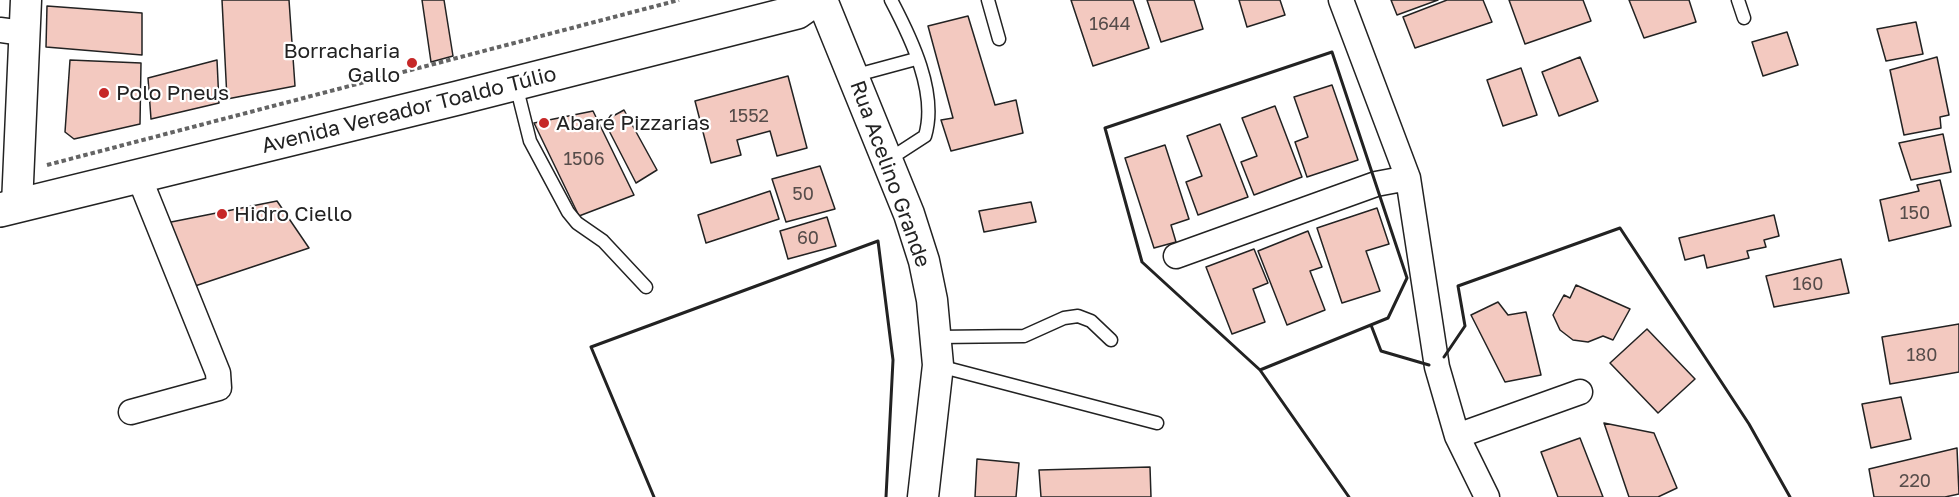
<!DOCTYPE html>
<meta charset="utf-8">
<style>
body{margin:0}
canvas{display:block;background:#fff}
</style>
<canvas width="1959" height="497"></canvas>
<script>
const c = document.querySelector('canvas').getContext('2d');
c.lineJoin = 'round';
function fill(path, color) { c.fillStyle = color; c.fill(path, 'evenodd'); }
function stroke(path, color, width, dash) { c.strokeStyle = color; c.lineWidth = width; c.lineCap = dash ? 'butt' : 'round'; c.setLineDash(dash || []); c.stroke(path); }
function write(font, color, halo, rows, align = 'center') {
  c.font = font + ' "Golos Text",sans-serif'; c.lineWidth = 4.5; c.setLineDash([]); c.textBaseline = 'middle'; c.strokeStyle = halo; c.fillStyle = color; for (const [text, x, y, turn = 0] of rows) {
    c.save(); c.translate(x, y); c.rotate((+turn || 0) * Math.PI / 180); c.textAlign = isNaN(turn) ? turn : align; if (halo) c.strokeText(text, 0, 0); c.fillText(text, 0, 0); c.restore();
  }
}
const building = new Path2D(`
 M222,0h67l6,86 -68,13z
 M422,0h22l9,56 -22,6z
 M1071,0h62l16,48 -56,18z
 M1147,0h47l9,29 -42,13z
 M1239,0h41l5,15 -38,12z
 M1391,0h47l-41,15z
 M1447,0h36l9,22 -77,26 -12,-31z
 M1509,0h74l8,21 -66,23z
 M1629,0h60l7,22 -52,16z
 M47,6l95,7v42l-96,-8z
 M968,16l27,89 21,-5 7,33 -72,18 -10,-31 12,-2 -25,-92z
 M1916,22l7,32 -37,7 -9,-32z
 M1787,32l11,33 -35,11 -11,-34z
 M1580,57l18,44 -39,15 -17,-44z
 M1937,57l12,58 -9,2 1,11 -37,7 -14,-65z
 M70,60l71,3 -1,61 -66,15 -9,-7z
 M217,60l2,43 -68,16 -3,-41z
 M1521,68l16,47 -34,11 -16,-46z
 M788,76l19,72 -30,8 -7,-25 -33,9 4,15 -30,8 -16,-62z
 M1332,85l26,75 -51,17 -12,-35 13,-5 -14,-40z
 M1275,106l27,71 -48,18 -13,-33 16,-6 -15,-38z
 M624,110l33,60 -21,13 -32,-62z
 M593,111l41,84 -55,21 -45,-93z
 M1220,124l28,73 -50,18 -12,-33 16,-6 -15,-40z
 M1943,134l8,38 -40,8 -12,-37z
 M1165,145l24,74 -18,6 5,17 -22,6 -29,-90z
 M820,166l15,43 -49,13 -14,-43z
 M1940,180l11,46 -62,15 -9,-41 39,-9 -2,-6z
 M770,191l9,28 -73,24 -8,-28z
 M277,201l32,47 -120,40 -28,-64z
 M1031,202l5,20 -52,10 -5,-21z
 M1377,208l12,36 -23,7 14,40 -38,12 -25,-75z
 M1774,215l5,21 -15,4 2,7 -19,4 2,7 -42,10 -3,-13 -19,5 -6,-22z
 M827,217l9,29 -48,13 -8,-28z
 M1308,231l14,36 -12,4 15,39 -38,15 -29,-74z
 M1254,249l14,34 -15,6 12,33 -33,12 -26,-67z
 M1841,259l8,34 -75,14 -8,-31z
 M1576,285l54,24 -17,31 -10,-4 -15,6 -15,-2 -13,-10 -7,-15 11,-20 6,3z
 M1498,302l10,13 18,-3 15,63 -36,7 -34,-67z
 M1959,324v48l-69,12 -8,-47z
 M1647,329l48,50 -37,34 -48,-50z
 M1901,397l10,42 -40,9 -9,-44z
 M1604,423l50,10 23,55 -19,9h-29z
 M1580,438l23,59h-45l-17,-45z
 M1957,448l2,46 -14,3h-71l-5,-28z
 M977,459l42,4 -3,34h-41z
 M1150,467l1,30h-110l-2,-27z`);
fill(building, '#f3c9c0');
stroke(building, '#222', 1.5);
const service = new Path2D(`
 M988,0l11,39
 M1738,0l6,18
 M853,76l63,-17
 M516,85l14,56 38,71 9,11 26,18 43,46
 M888,160l37,-24c13,-43 -14,-98 -34,-136
 M937,337l87,-1 40,-18 14,-2 13,5 20,19
 M939,366l218,57`);
const minor = new Path2D(`
 M1341,0l67,178 29,189 20,69 30,61
 M0,30l23,3
 M1176,256l200,-72 32,-6
 M131,412l88,-24 -1,-15 -79,-196
 M1457,436l123,-44`);
const tertiary = new Path2D(`
 M822,0l87,214 15,47 8,39 6,65 -15,132
 M17,205l9,-205`);
const secondary = new Path2D(`
 M0,210l458,-112 339,-86 17,-12`);
stroke(service, '#222', 15);
stroke(minor, '#222', 27);
stroke(tertiary, '#222', 33);
stroke(secondary, '#222', 36);
stroke(new Path2D(`
 M47,165l632,-165`), '#646464', 4, [4.5, 3]);
stroke(service, '#fff', 12);
stroke(minor, '#fff', 24);
stroke(tertiary, '#fff', 30);
stroke(secondary, '#fff', 33);
stroke(new Path2D(`
 M1332,52l75,226 -19,40 -128,52 -118,-108 -37,-134z
 M1369,326l2,-1 10,26 48,14
 M1444,357l21,-31 -7,-40 162,-58 129,196 41,73
 M1260,370l89,127
 M654,497l-63,-150 287,-106 15,119 -7,137`), '#222', 3);
for (const [x, y, r, color] of [
 [412,63,6,"#c62828"],
 [104,93,6,"#c62828"],
 [544,123,6,"#c62828"],
 [222,214,6,"#c62828"]
]) { const dot = new Path2D(); dot.arc(x, y, r, 0, 2 * Math.PI); c.fillStyle = color; c.fill(dot); stroke(dot, '#fff', 2); }
write('18px', '#564c4a', null, [
 ["1644",1110,24],
 ["1552",749,116],
 ["1506",584,159],
 ["50",803,194],
 ["150",1915,213],
 ["60",808,238],
 ["160",1808,284],
 ["180",1922,355],
 ["220",1915,481]
]);
write('21px', '#222', '#fff', [
 ["Borracharia",400,51,"right"],
 ["Gallo",400,75,"right"],
 ["Polo Pneus",116,93],
 ["Abaré Pizzarias",556,123],
 ["Hidro Ciello",234,214]
], 'left');
write('21px', '#222', '#fff', [
 ["Avenida Vereador Toaldo Túlio",409,110,-14],
 ["Rua Acelino Grande",890,174,70]
]);
</script>
